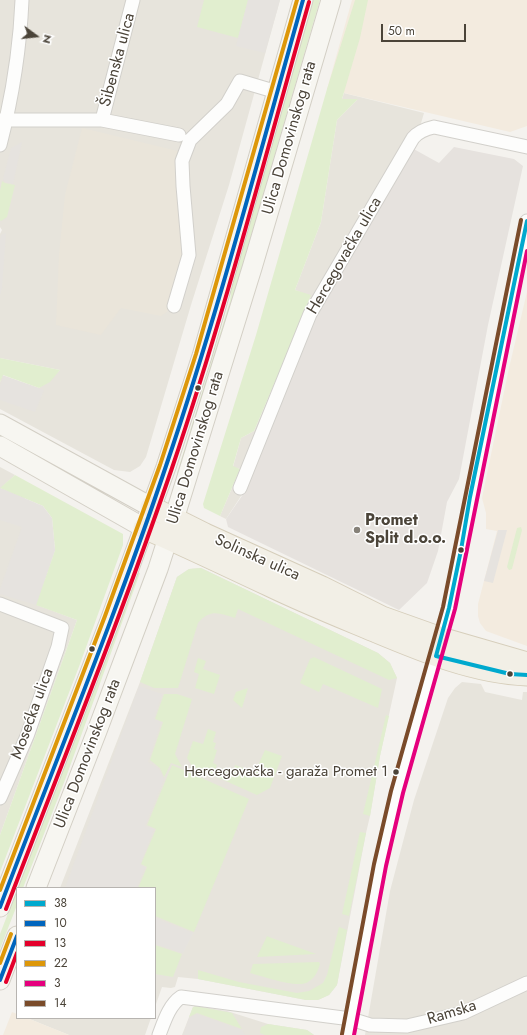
<!DOCTYPE html>
<meta charset="utf-8">
<style>
body{margin:0}
#map{position:relative;width:527px;height:1035px;overflow:hidden;background:#f4f2ee;font-family:Jost,sans-serif}
canvas{display:block}
.legend{position:absolute;left:16px;top:887px;width:140px;height:132px;box-sizing:border-box;background:#fff;border:1px solid #b7b4b0;margin:0;padding:5px 7px;list-style:none;font-size:12px;color:#4b4439}
.legend li{display:flex;align-items:center;gap:8px;height:20px}
.legend b{width:20px;border:1px solid #b7b4b0}
.north{position:absolute;left:16px;top:16px;width:40px;height:40px;-webkit-text-stroke:3px #fff;paint-order:stroke;rotate:105deg;font-size:11px;font-weight:700;line-height:16px;text-align:center;color:#4b4439}
.north::after{content:'';display:block;margin:auto;width:14px;height:18px;background:#4b4439;clip-path:polygon(50% 0,100% 100%,50% 72%,0 100%)}
.scale{position:absolute;left:381px;top:24px;width:85px;height:18px;box-sizing:border-box;border:2px solid #4b4439;border-top:0;padding-left:5px;font-size:12px;line-height:14px;white-space:nowrap;color:#4b4439;-webkit-text-stroke:3px #fff;paint-order:stroke}
</style>
<div id="map">
<canvas width="527" height="1035"></canvas>
<ul class="legend">
<li><b style="height:5px;background:#00a9ce"></b>38</li>
<li><b style="height:5px;background:#0065bd"></b>10</li>
<li><b style="height:5px;background:#e4002b"></b>13</li>
<li><b style="height:5px;background:#dd9709"></b>22</li>
<li><b style="height:5px;background:#e5007d"></b>3</li>
<li><b style="height:5px;background:#7a4b2a"></b>14</li>
</ul>
<div class="north">N</div>
<div class="scale">50 m</div>
</div>
<script>
const c = document.querySelector('canvas').getContext('2d');
c.lineJoin = 'round';
function fill(path, color) { c.fillStyle = color; c.fill(path, 'evenodd'); }
function stroke(path, color, width, dash) { c.strokeStyle = color; c.lineWidth = width; c.lineCap = dash ? 'butt' : 'round'; c.setLineDash(dash || []); c.stroke(path); }
function write(font, color, halo, rows, align = 'center') {
  c.font = font + ' Jost,sans-serif'; c.lineWidth = 3; c.setLineDash([]); c.textBaseline = 'middle'; c.strokeStyle = halo; c.fillStyle = color; for (const [text, x, y, turn = 0] of rows) {
    c.save(); c.translate(x, y); c.rotate((+turn || 0) * Math.PI / 180); c.textAlign = isNaN(turn) ? turn : align; if (halo) c.strokeText(text, 0, 0); c.fillText(text, 0, 0); c.restore();
  }
}
fill(new Path2D(`
 M0,0h280l-51,185 -38,120 -45,152 -6,9 -10,6 -16,-2 -114,-61v-27l2,-7 37,13 21,-18 -60,-12v-124l2,-4 -2,-3z
 M344,93l80,20 -7,24 -174,356 -17,26 -6,-3 20,-47 -7,-2 8,-29 13,-7 30,-70 26,-65 -15,-6 26,-68 16,-102 20,-20 -15,-1z
 M0,467l15,8 -14,13 23,9 31,53 -18,55 40,15 -77,215z
 M201,568l177,85 12,10 7,15 -17,78 -10,60 -4,17 -29,152 -8,10 -11,5h-12l-108,-21 -20,-2 -3,10 -4,1 -9,-1 -7,20v-119h-95l80,-206 37,-105 12,-8z
 M462,682l19,2 4,8 37,8 1,-8h4v343h-162l25,-144 24,-91 34,-102 7,-10z
 M196,1006l31,5 41,13 39,6 7,5h-132l11,-28z
 M27,1018h124l-6,17h-76z`), '#e7e4dc');
fill(new Path2D(`
 M352,0h175v126l-17,6 -183,-43z
 M527,292v354l-41,-15 -6,-8 -2,-7v-12l19,-73 -11,-2v-16l-4,-15 27,-130z
 M12,1012l5,2v4h10l42,17h-66z`), '#f3ebdf');
fill(new Path2D(`
 M410,147l29,16 15,-16 60,12 9,7 -35,159 -29,154 -12,23 -9,49 -11,32 -28,27 -171,-83 -2,-8 18,-26 69,-176z`), '#e6e2de');
fill(new Path2D(`
 M82,128l96,23 -2,9 8,103 -17,49 -6,4 -40,-8 -20,27 -45,-10 3,-70 6,-60z`), '#eae5da');
fill(new Path2D(`
 M204,0h44l-10,38 -41,-11z
 M312,0h8l-104,356 -36,118 -3,-1 53,-172 3,-26z
 M355,0h13l-8,38 -18,61h16l-21,21 -16,102 -26,68 16,5 -27,66 -30,70 -13,7 -8,28 7,3 -20,47 -16,-8 -1,-4 53,-169 71,-246z
 M2,181l3,2 10,2 -8,32 -6,4 -1,-1v-29z
 M0,358l60,12 -10,12 -11,6 -36,-13 -3,7z
 M15,475l108,59v11l-43,119 -80,208v-37l77,-215 -41,-15 19,-55 -3,-32 -9,-12 -43,-18z
 M521,527l1,3 -10,39 -3,1 -2,-3 10,-39z
 M201,568l177,85 12,10 7,15 -8,2 -151,-71 -3,9c-16,-5 -25,-9 -37,5l-20,65h-24l-14,-6 37,-105 12,-8z
 M134,571l6,2 -75,207 -42,108h-5l42,-109z
 M314,657l68,32 -4,19 -55,-24 -4,8 -19,-9 10,-24z
 M198,658l8,3 -3,8 17,6 -6,19 -19,-6 4,-14 -5,-2z
 M248,688l-6,20 -9,-8 3,-8z
 M164,694h13l15,5 -17,55 7,13 -11,-4 -7,14 -4,-9 -10,-8 13,-38 -8,-3z
 M386,715l3,1 -9,40 -10,60 -7,-2z
 M208,729l8,3 -3,10 3,1 -2,6 3,1 -4,13 4,2 -2,5 6,2 2,-4 11,1 1,-4 20,7 10,-22 17,6 -12,32 -13,7 -65,-29 -5,-8 6,-17 10,3z
 M172,765l77,34 -55,133 -39,-16v-28h-17l9,-21 -6,-3 15,-35 -9,-4z
 M360,832l6,1 -17,83 -7,-2z
 M17,890v15l-17,44v-15z
 M339,927l8,3 -10,55 -8,10 -11,5h-12l-108,-21v-9l41,12 58,11 12,-2 14,-8 4,-8z
 M267,936l2,1 47,17 -59,3z
 M155,945l27,9 -9,23 -18,-3z
 M319,962l1,2c-2,7 -5,14 -12,18 -10,7 -46,-6 -58,-9l3,-9z
 M196,1006l36,7 10,16 -45,-16 -8,4 4,-10z
 M268,1024l39,6 7,5h-49l-5,-2 1,-6z`), '#e1eecf');
fill(new Path2D(`
 M248,0h32l-15,53 -29,-7z
 M22,142l-9,42 -8,-2 -2,-3 8,-31z
 M6,233l-4,55 -2,8v-56l1,-5z
 M4,376l40,14 -9,22 -35,-12v-14z
 M0,488l43,18 9,12 3,32 -19,55 -36,-11v-5l22,-62 -22,-7z
 M498,530h9l-14,53 -9,-2z
 M139,686l23,8 -8,25 7,3 -13,40 11,7 5,10 -19,47 9,3 -14,36 5,2 -8,21h-72z
 M155,918l38,15 -10,20 -28,-9z
 M197,1014l45,16 3,5h-62l6,-17z`), '#e6e3df');
const street = new Path2D(`
 M0,120h102l77,15
 M102,120l31,-120
 M0,145c12,-47 20,-97 22,-145
 M174,306l15,-51 -6,-69 -1,-25 8,-21 37,-36 13,-23 37,11
 M240,488l70,-174 103,-176c5,-6 12,-9 21,-11l93,20
 M0,604l62,24 -4,19 -31,89 -27,62
 M159,1035c5,-13 10,-30 22,-38l170,22 19,6 37,1 56,-13 64,-30
 M348,1035l32,-170 17,-73 52,-184 78,-387`);
const secondary = new Path2D(`
 M0,424l151,83
 M0,446l144,82
 M36,888l61,-157 61,-162 16,-50 78,-251 79,-268
 M0,907l111,-289 55,-151 36,-111 101,-356
 M0,980l17,-44`);
const primary = new Path2D(`
 M151,507l54,27 117,53 60,30 59,21 86,25
 M144,528c42,18 83,38 124,57 35,17 70,31 106,46 48,20 100,42 153,44`);
stroke(street, '#d2d0cb', 15);
stroke(secondary, '#d3cfc5', 21);
stroke(primary, '#d6cebb', 23);
stroke(street, '#fdfdfc', 13);
stroke(secondary, '#f7f6f1', 19);
stroke(primary, '#f2efe6', 21);
stroke(new Path2D(`
 M436,656l13,-48 12,-58 9,-53 57,-276
 M436,656l74,18 17,1`), '#00a9ce', 4);
stroke(new Path2D(`
 M0,907c56,-147 116,-292 166,-441 52,-153 93,-310 137,-466
 M0,980l17,-44`), '#0065bd', 4);
stroke(new Path2D(`
 M6,909c56,-146 115,-292 166,-441 52,-153 93,-311 137,-466
 M6,982l11,-29`), '#e4002b', 4);
stroke(new Path2D(`
 M0,890l105,-274 55,-151 36,-111 101,-354
 M0,963l11,-29`), '#dd9709', 4);
stroke(new Path2D(`
 M354,1035l32,-169 17,-73 52,-184 72,-358`), '#e5007d', 4);
stroke(new Path2D(`
 M342,1034l32,-170 17,-73 52,-184 78,-387`), '#7a4b2a', 4);
for (const [x, y, r, color] of [
 [198,388,3.5,"#4b4439"],
 [357,530,4,"#868178"],
 [461,550,3.5,"#4b4439"],
 [92,649,3.5,"#4b4439"],
 [510,674,3.5,"#4b4439"],
 [396,772,3.5,"#4b4439"]
]) { const dot = new Path2D(); dot.arc(x, y, r, 0, 2 * Math.PI); c.fillStyle = color; c.fill(dot); stroke(dot, '#fff', 1.5); }
write('15px', '#4b4439', '#fff', [
 ["Hercegovačka - garaža Promet 1",388,772]
], 'right');
write('16px', '#4b4439', '#fff', [
 ["Šibenska ulica",118,60,-75],
 ["Ulica Domovinskog rata",290,138,-74],
 ["Hercegovačka ulica",345,256,-60],
 ["Ulica Domovinskog rata",196,448,-73],
 ["Solinska ulica",257,558,24],
 ["Mosećka ulica",33,714,-70],
 ["Ulica Domovinskog rata",88,754,-69],
 ["Ramska",452,1013,-17]
]);
write('bold 16px', '#4b4439', '#fff', [
 ["Promet",365,521],
 ["Split d.o.o.",365,539]
], 'left');
</script>
